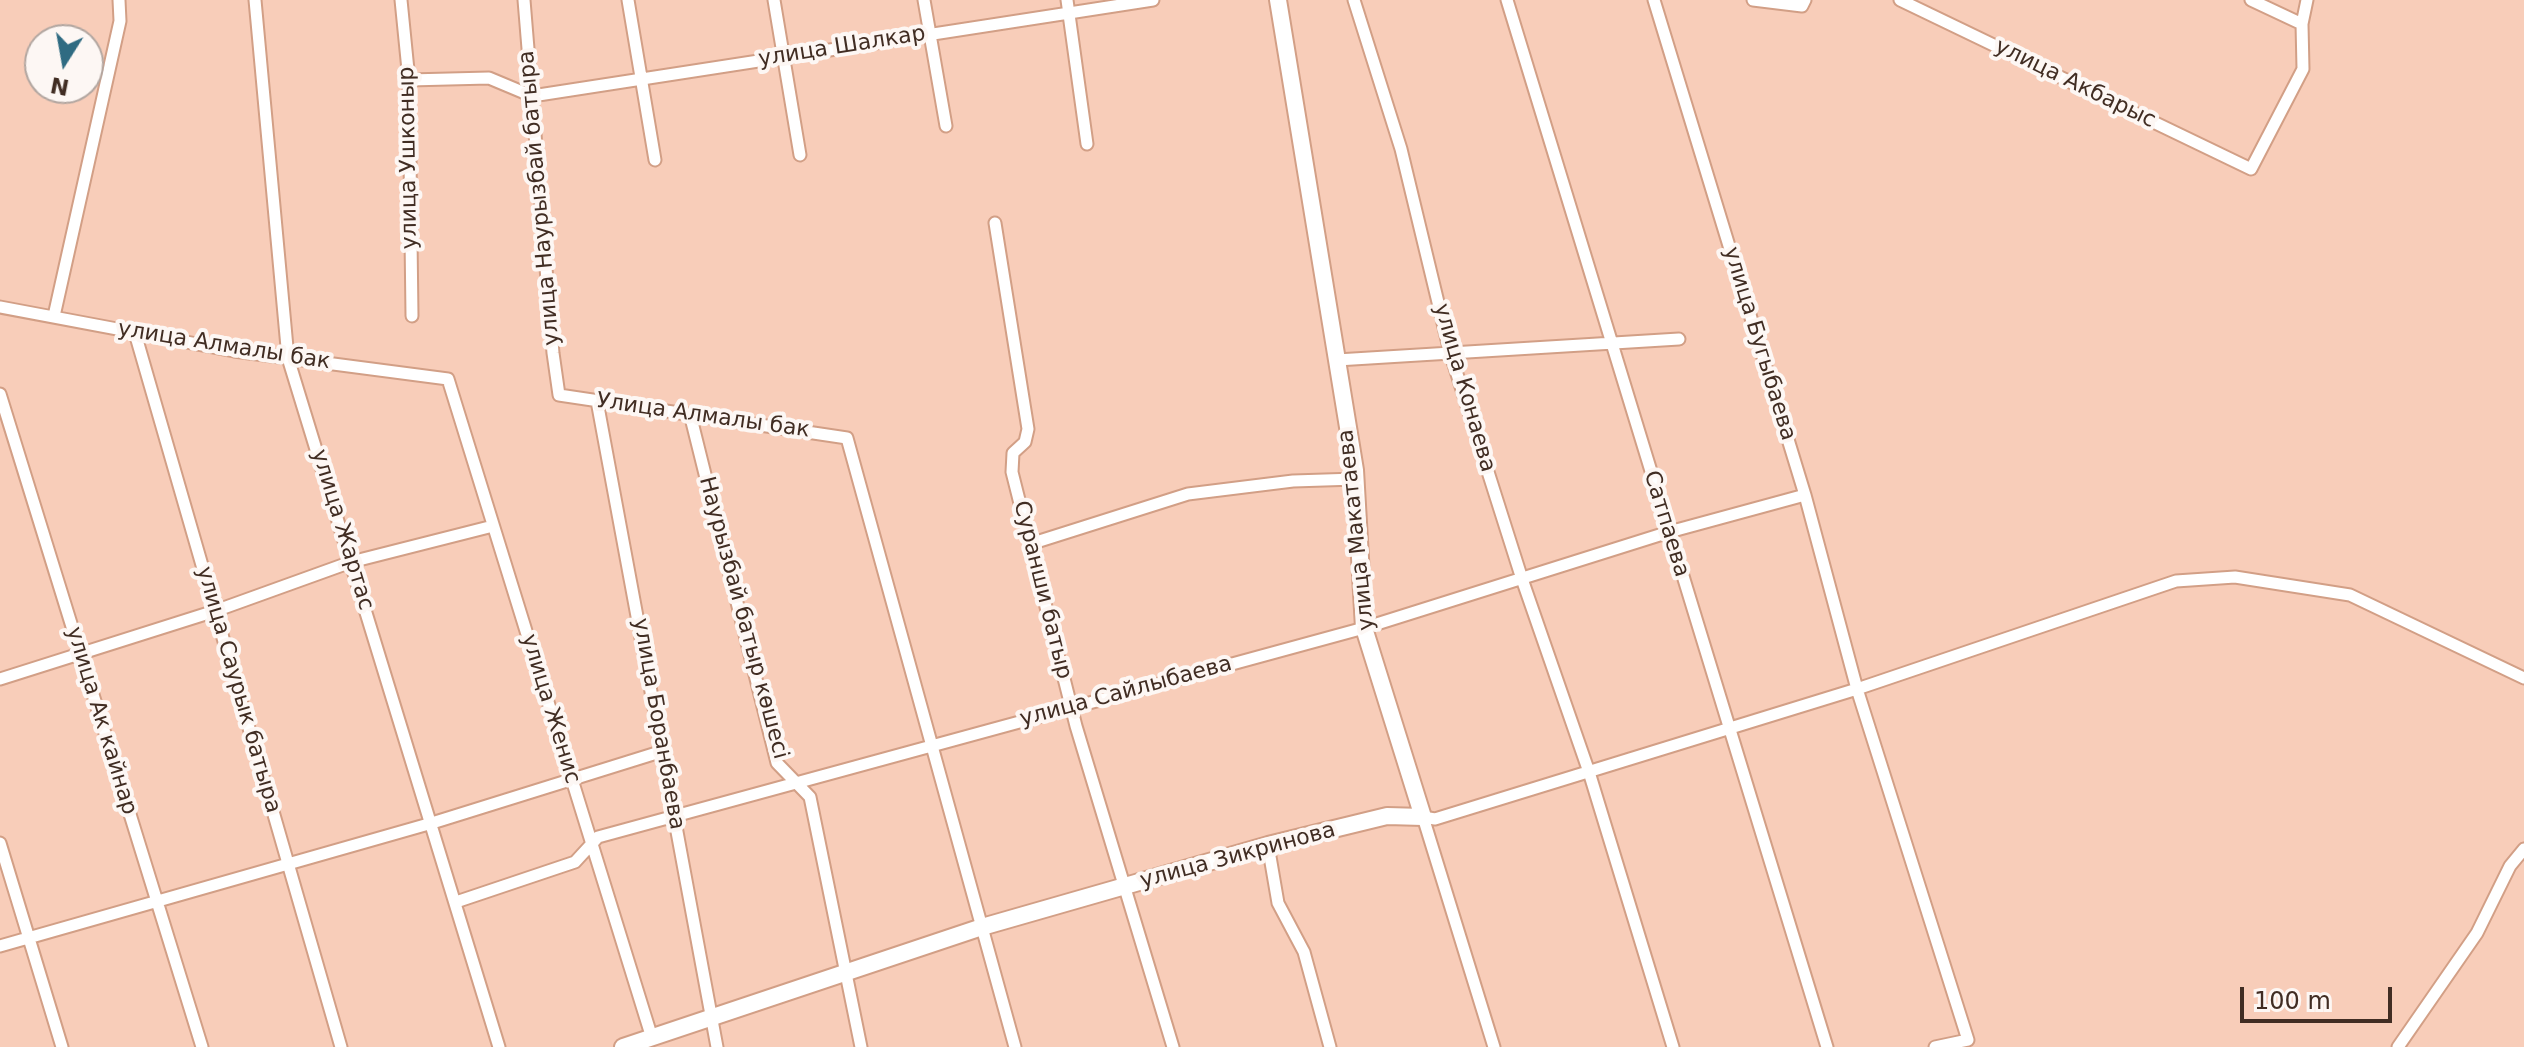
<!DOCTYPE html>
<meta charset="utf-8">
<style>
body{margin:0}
#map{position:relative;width:2524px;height:1047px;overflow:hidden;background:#f8cdb9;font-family:"DejaVu Sans",sans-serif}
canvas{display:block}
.north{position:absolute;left:24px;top:24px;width:80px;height:80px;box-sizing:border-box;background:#fdf7f4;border:2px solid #b2a6a0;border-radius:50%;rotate:191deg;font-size:22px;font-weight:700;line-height:32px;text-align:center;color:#412d23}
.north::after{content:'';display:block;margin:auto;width:28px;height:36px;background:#2f6b82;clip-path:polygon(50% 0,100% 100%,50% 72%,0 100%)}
.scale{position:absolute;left:2240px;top:987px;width:152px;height:36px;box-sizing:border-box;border:4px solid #412d23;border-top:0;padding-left:10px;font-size:24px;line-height:28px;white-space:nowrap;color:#412d23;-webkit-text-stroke:6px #fdf7f4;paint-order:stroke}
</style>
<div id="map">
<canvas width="2524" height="1047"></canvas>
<div class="north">N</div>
<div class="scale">100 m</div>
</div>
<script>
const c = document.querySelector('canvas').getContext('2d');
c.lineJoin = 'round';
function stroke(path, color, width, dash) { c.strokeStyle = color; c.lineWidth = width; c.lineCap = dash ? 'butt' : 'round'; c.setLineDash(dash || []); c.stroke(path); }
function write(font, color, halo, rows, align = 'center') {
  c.font = font + ' "DejaVu Sans",sans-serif'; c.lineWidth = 8; c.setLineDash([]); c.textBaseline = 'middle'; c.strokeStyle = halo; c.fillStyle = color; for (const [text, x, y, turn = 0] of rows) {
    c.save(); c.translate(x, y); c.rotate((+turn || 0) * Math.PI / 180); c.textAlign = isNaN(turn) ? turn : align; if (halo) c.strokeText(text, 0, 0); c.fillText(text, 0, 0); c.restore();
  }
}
const street = new Path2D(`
 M255,0l33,358 211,689
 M401,0l8,80 3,236
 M524,0l29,353 6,42 288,43 168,609
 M628,0l27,160
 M774,0l26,155
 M924,0l22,126
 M1067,0l20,144
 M1354,0l47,149 49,203 72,227 67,193 84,275
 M1507,0l320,1047
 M1654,0l151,495 52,194 111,351 -33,7
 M1753,0l49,6 3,-6
 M1900,0l351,169 52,-100 -1,-45 5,-24
 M2251,0l51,24
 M409,80l80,-2 43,18 621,-96
 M995,223l33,206 -3,13 -12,11 -1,19 64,254 97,321
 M0,307l234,44 214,28 204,659
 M54,316l66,-295 -1,-21
 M135,333l206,714
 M1337,360l342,-21
 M0,394l202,653
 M597,401l120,646
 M690,414l87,349 33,34 51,250
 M1030,544l158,-50 105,-13 63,-2
 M0,679l215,-68 136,-49 142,-36
 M0,843l62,204
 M1268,845l10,58 26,49 26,95
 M456,902l119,-40 23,-25 766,-209 305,-96 136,-37
 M0,946l432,-123 231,-72
 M1494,1047l-71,-230 12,2 422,-130 319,-108 59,-4 115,18 174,83
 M2398,1047l79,-114 33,-67 14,-17`);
const secondary = new Path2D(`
 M623,1047l359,-120 286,-82 119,-29 36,1 -59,-189 -9,-158 -77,-470`);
stroke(street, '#d29f86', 15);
stroke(secondary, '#d29f86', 20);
stroke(street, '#fff', 11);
stroke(secondary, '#fff', 16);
write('22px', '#412d23', '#fdf7f4', [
 ["улица Шалкар",842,47,-9],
 ["улица Акбарыс",2075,84,26],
 ["улица Ушконыр",409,158,-91],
 ["улица Наурызбай батыра",540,198,-95],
 ["улица Бугыбаева",1759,344,73],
 ["улица Алмалы бак",224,346,9],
 ["улица Конаева",1464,388,74],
 ["Улица Алмалы бак",703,416,8],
 ["Сатпаева",1666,524,73],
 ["улица Жартас",342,530,73],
 ["улица Макатаева",1357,530,-96],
 ["Суранши батыр",1042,590,76],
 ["Наурызбай батыр көшесі",743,618,75],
 ["улица Саурык батыра",238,690,74],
 ["улица Сайлыбаева",1126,692,-15],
 ["улица Женис",550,709,73],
 ["улица Ак кайнар",101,721,73],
 ["улица Боранбаева",658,724,80],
 ["улица Зикринова",1238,856,-15]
]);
</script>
